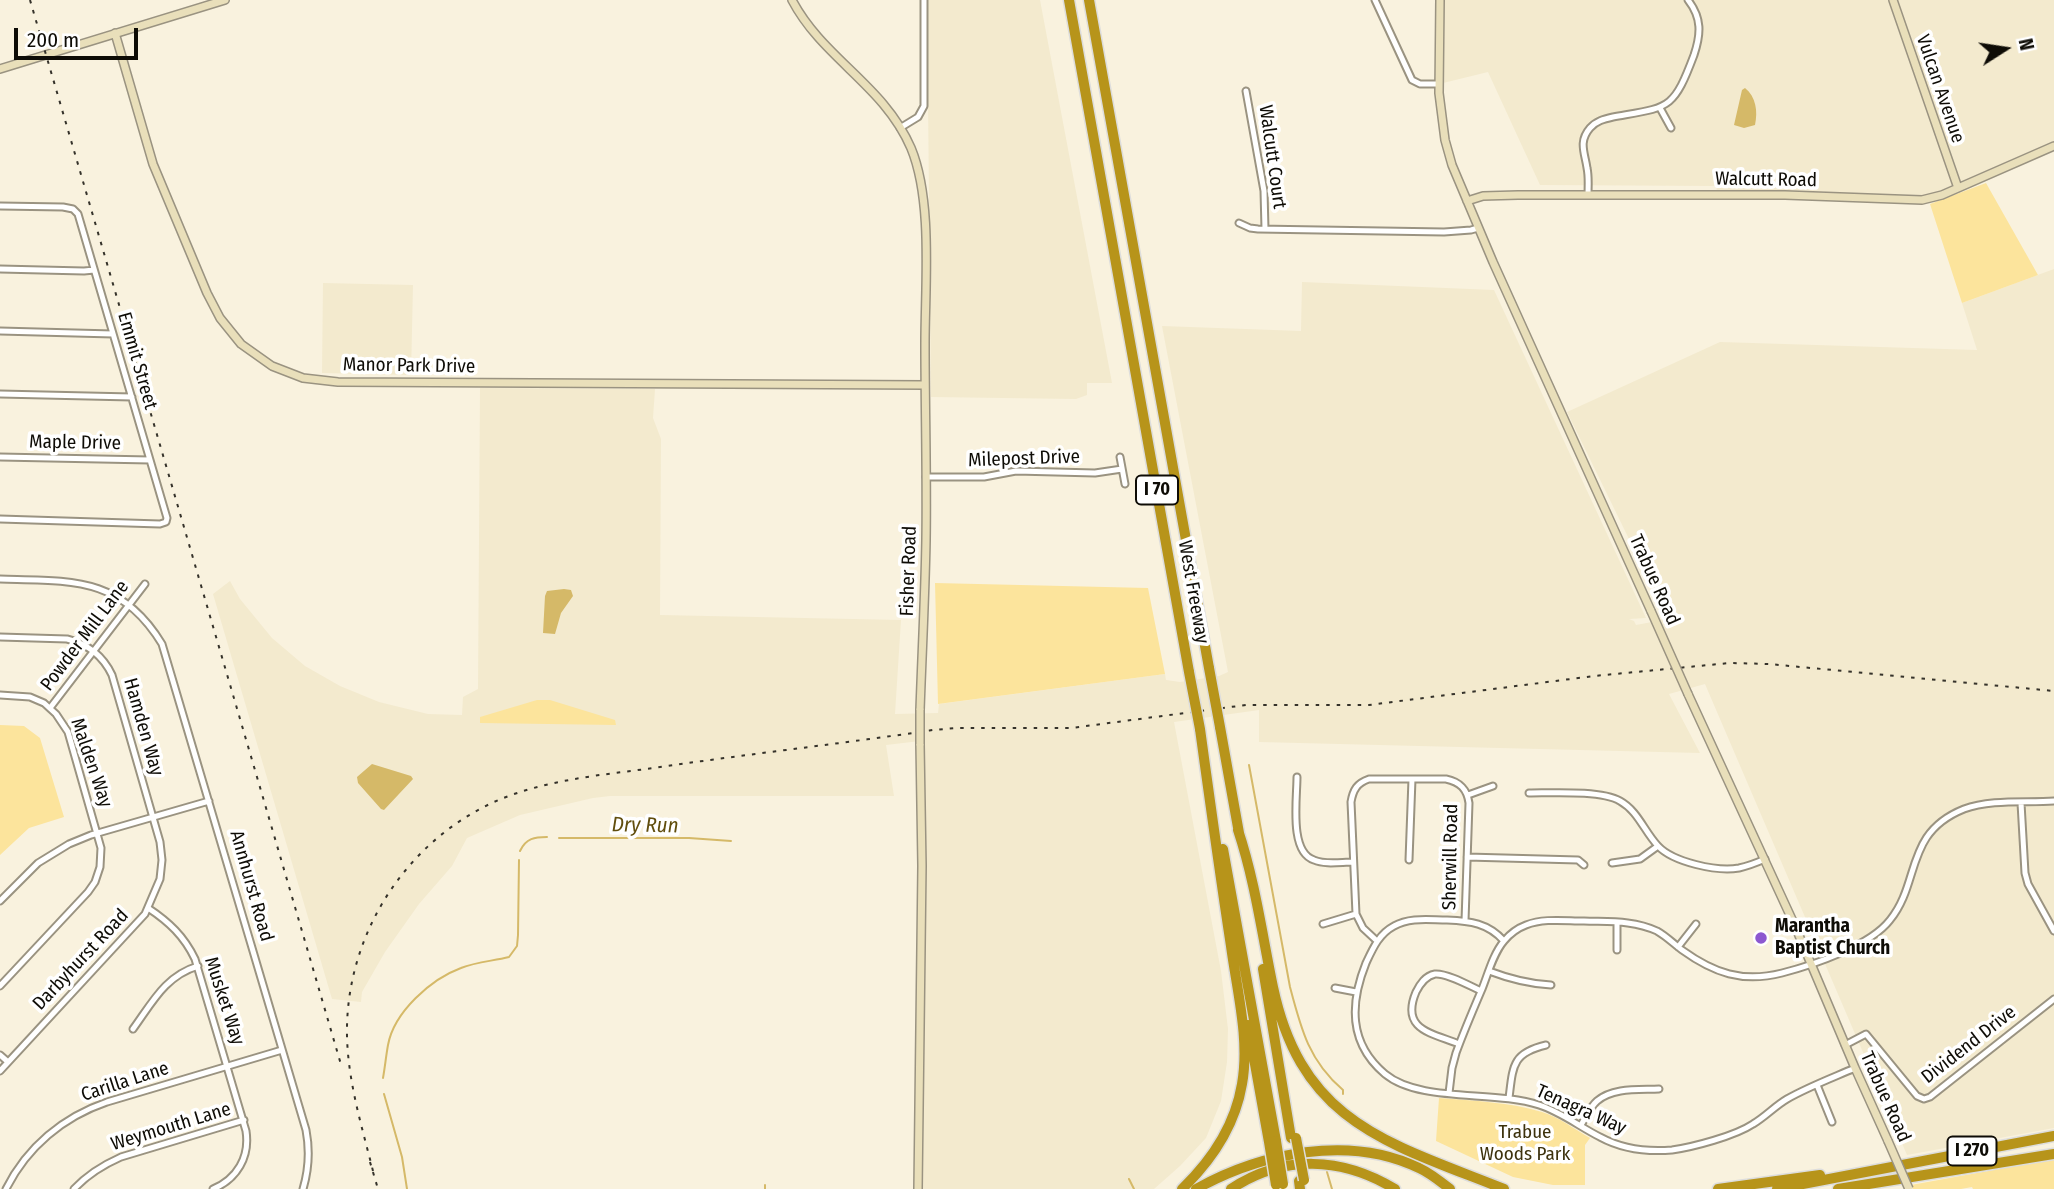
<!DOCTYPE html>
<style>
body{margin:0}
#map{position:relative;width:2054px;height:1189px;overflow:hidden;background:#f9f2de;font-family:"Fira Sans Condensed",sans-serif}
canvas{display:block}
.north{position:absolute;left:1970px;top:14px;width:70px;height:70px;-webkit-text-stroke:5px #fff;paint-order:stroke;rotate:78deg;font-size:19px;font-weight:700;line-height:28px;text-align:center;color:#0e0c06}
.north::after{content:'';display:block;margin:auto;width:24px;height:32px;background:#0e0c06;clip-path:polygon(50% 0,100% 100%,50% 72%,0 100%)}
.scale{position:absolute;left:14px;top:28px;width:124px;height:32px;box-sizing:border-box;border:4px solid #0e0c06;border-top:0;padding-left:9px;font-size:21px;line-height:24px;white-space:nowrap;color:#0e0c06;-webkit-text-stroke:5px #fff;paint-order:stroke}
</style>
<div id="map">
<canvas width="2054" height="1189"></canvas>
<div class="north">N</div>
<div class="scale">200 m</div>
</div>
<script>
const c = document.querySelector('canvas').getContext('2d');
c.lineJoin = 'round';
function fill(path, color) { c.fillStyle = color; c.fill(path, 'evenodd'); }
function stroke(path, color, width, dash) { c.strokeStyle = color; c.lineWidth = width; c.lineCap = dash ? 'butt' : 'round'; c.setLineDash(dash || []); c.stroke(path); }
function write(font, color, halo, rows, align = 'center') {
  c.font = font + ' "Fira Sans Condensed",sans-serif'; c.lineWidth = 7; c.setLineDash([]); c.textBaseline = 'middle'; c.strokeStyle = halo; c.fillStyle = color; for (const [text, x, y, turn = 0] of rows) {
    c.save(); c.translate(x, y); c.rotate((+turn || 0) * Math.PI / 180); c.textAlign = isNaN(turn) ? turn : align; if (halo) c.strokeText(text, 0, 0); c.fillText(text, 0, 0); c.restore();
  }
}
fill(new Path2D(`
 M927,0h113l72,383h-25v12l-11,4 -145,-2z
 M1440,0h614v146l-125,53 -213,-4 1,-9 -177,-1 -52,-113 -49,12z
 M2054,269v859l-147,27 -202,-471 -36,10 31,59 -441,-11v-32l-85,12 47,249 7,58 -1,33 -6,39 -15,37 -26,28 -26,23h-236l2,-448 -34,4 8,51h-284l-17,2 -73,17 -53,23 -15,28 -33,38 -34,48 -23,40 -1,10 -29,-3 -119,-405 17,-13 10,18 32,39 33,28 35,20 39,16 49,12 34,1 1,-18 15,-8 2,-301 175,1 -2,29 8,21 -1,176 241,5 -6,94 43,-1 1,-9 226,-30 1,6 14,2 39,-6 9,-4 -66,-346 139,5 1,-49 192,8 152,328 -17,1 5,2 2,4 32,-6 -101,-207 153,-70 257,8 -15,-47z
 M323,283l90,2 -2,90 -89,-2z`), '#f3eace');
fill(new Path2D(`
 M1986,183l52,92 -76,28 -32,-99z
 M935,583l213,5 17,86 -227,30z
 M537,700h13l65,20 1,5 -136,-2v-6z
 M0,725l24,1 16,12 24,79 -35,11 -29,27z
 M1439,1098c35,3 71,4 103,14 17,5 32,17 48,26l-5,7v40h-32l-40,-8 -77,-36z
 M2054,1159v30h-81l-1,-2 -11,2h-48l-2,-4z`), '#fce49c');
fill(new Path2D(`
 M1745,88c11,9 13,23 10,37l-11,3 -10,-3 8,-35z
 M564,589l7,1 2,6 -12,17 -6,21 -12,-1 2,-37 2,-5z
 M372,764l39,12 2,3 -29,31 -3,-1 -23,-26 -1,-6z`), '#d5b968');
stroke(new Path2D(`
 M1249,765l41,222c11,42 19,74 53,103v4
 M559,838h130l42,3
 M520,851c6,-13 15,-14 27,-14
 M383,1078c2,-11 3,-22 5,-33 6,-33 43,-66 73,-77 15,-6 32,-7 48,-11l8,-11 1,-11 1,-75
 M384,1094l18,63 5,32
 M1327,1172l5,17
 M1129,1179l5,10
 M765,1189v-4`), '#d5b968', 2);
const street = new Path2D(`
 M1375,0l37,80 8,4h19
 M1246,91l18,100 1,38
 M1660,108l11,20
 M900,128l18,-11 6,-11v-106
 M1588,195c0,-9 1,-18 -1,-27 -2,-15 -9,-26 3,-40 6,-7 14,-9 23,-11 56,-10 60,-6 81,-62 7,-21 8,-37 -6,-55
 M0,206l63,1 10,2 5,5 89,304 -1,4 -6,2 -160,-5
 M1239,223l11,5 8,1 186,3 27,-2 7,-2
 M0,269l84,2 10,-1
 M0,331l113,3
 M0,394l132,3
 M0,457l150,3
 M1120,457l5,27
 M926,477h58l32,-6 79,2 27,-4
 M0,579c71,2 121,-3 162,65l144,486c4,21 3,39 -3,59
 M0,637l67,2c21,5 36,17 45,36l48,167 2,18 -2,19 -15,35 -145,157
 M0,695l30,2 14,6 12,11 12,18 33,116 -1,19 -5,15 -7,10 -88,94
 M50,708l95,-124
 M1297,777c0,22 -8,75 17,83 11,5 27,2 39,2
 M1529,793c23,0 72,-3 91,8 18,10 24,30 38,45 15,16 59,26 81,22 9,-2 17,-5 26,-9
 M1468,795l25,-9
 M2021,803l4,70 3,11 26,47
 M1467,857l111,3 6,5
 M1409,860l3,-81
 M1612,863l28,-4 18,-13
 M0,901l38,-38 31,-19 22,-9 118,-34
 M148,908c21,14 36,28 47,51l51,172c4,26 -9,48 -33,58
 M1617,922v28
 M1323,924l33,-10
 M1377,941l-14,-13 -7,-14 -5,-112c2,-12 6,-19 18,-23h77c14,3 21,10 23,24l-4,118
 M1504,941c-16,-18 -34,-20 -57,-21 -18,0 -37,-3 -53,6 -15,8 -21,22 -28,37 -16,40 -18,80 19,111 35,29 109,16 154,31 22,7 41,22 61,32 22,12 47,15 72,13 21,-3 63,-14 81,-26 12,-7 22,-18 34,-25 21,-12 45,-21 68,-31
 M1678,947l18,-23
 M1489,971c21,8 40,13 62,14
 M1335,988l21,4
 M133,1029c19,-26 32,-53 65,-63
 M1459,1044c-27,-11 -59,-14 -43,-52 4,-8 9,-16 19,-18 12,-1 35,12 46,17
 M1845,1045l21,-11 51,62 7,3 6,-2 124,-98
 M0,1055l8,7
 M1817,1085l15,37
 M1449,1093l3,-25 4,-15c8,-22 17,-43 26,-64 6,-15 11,-35 22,-48 5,-6 14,-13 22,-16 18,-7 39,-4 58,-4 25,1 49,-1 73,10 9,5 17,13 25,19 32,23 60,33 100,23 31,-8 88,-27 108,-53 31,-38 14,-87 74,-111 27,-10 62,-6 90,-8
 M1509,1098c4,-32 3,-45 37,-53
 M1581,1125c5,-8 9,-18 16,-24 16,-14 43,-11 62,-12
 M6,1189c21,-42 57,-72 101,-87l175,-52
 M74,1189c14,-15 29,-24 47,-32l123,-37`);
const secondary = new Path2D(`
 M792,0c31,59 92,85 119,148 22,53 14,137 14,195 0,66 2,131 1,197 -1,57 -4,113 -6,170
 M1440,0l-1,93 6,47 7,25 41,97 158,349
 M1893,0l65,188
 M115,33l38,131 54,129 13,25 21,26 31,22 31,12 35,4 587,3
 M0,69l225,-69
 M1467,201l16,-5 35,-1h267l137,5 20,-5 112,-49
 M1688,694l107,232 60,142 33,73
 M918,1189l4,-323 -2,-122`);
const highway = new Path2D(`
 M1069,0l120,672
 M1089,0l120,668
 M1220,727l19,106
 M1238,830c17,51 24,104 35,157 29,137 116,156 231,202
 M1223,849l53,292
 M1263,969l28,169
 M1248,1025l21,117
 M1299,1181l1,8
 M1182,1189c30,-29 53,-63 60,-105 8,-44 -5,-93 -11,-138 -11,-72 -21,-144 -31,-217
 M1196,1189c65,-36 153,-55 223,-21 11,5 21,13 31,21
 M1231,1189c53,-35 111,-32 164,0
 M1718,1189l102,-14
 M1777,1189l277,-53
 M1838,1189l216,-35`);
stroke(street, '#9a9381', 9);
stroke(secondary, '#9a9381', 10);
stroke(highway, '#dddddc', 13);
stroke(street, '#fff', 5);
stroke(secondary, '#e9dfba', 7);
stroke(highway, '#b7941a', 10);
stroke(new Path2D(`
 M30,0l312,1068
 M370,1162l8,27
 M373,1171c-11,-44 -25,-89 -26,-135 -2,-99 57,-193 147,-234 49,-22 107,-27 160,-34 93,-14 186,-24 279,-38l23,-2h115l175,-23h123l225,-29 136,-13 39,1 285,27`), '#35322a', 2, [3.5, 7]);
const secondaryBridge = new Path2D(`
 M1651,611l37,83
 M920,744v-34
 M1888,1141l21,48`);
const highwayBridge = new Path2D(`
 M1209,668l11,59
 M1189,672l11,57
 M1296,1138l8,42
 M1276,1141l7,43
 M1269,1142l7,43`);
stroke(secondaryBridge, '#9a9381', 10, []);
stroke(highwayBridge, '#dddddc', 13, []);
stroke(secondaryBridge, '#e9dfba', 7);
stroke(highwayBridge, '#b7941a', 10);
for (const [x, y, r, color] of [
 [1761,938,7,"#8c58d0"]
]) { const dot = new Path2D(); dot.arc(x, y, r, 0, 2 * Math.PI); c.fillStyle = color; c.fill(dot); stroke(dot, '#fff', 2.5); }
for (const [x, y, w] of [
 [1157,490,42],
 [1972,1151,49]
]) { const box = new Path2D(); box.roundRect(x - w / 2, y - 14.5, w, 29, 5); c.fillStyle = '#fff'; c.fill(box); stroke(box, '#0e0c06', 2); }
write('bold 18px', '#0e0c06', null, [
 ["I 70",1157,490],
 ["I 270",1972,1151]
]);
write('19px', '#0e0c06', '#fff', [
 ["Vulcan Avenue",1940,89,71],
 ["Walcutt Court",1272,157,82],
 ["Walcutt Road",1766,180,1],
 ["Emmit Street",137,361,74],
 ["Manor Park Drive",409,366,1],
 ["Maple Drive",75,443,1],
 ["Milepost Drive",1024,459,-2],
 ["Fisher Road",909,571,-88],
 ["Trabue Road",1654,580,66],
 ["West Freeway",1193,592,80],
 ["Powder Mill Lane",85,636,-53],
 ["Hamden Way",143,727,74],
 ["Malden Way",91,763,71],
 ["Sherwill Road",1451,857,-89],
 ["Annhurst Road",251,886,74],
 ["Darbyhurst Road",81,960,-47],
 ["Musket Way",224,1001,72],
 ["Dividend Drive",1969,1045,-38],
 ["Carilla Lane",125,1082,-18],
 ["Trabue Road",1885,1097,66],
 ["Tenagra Way",1581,1110,24],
 ["Weymouth Lane",171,1127,-17]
]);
write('bold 19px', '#0e0c06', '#fff', [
 ["Marantha",1775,927],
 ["Baptist Church",1775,949]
], 'left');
write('19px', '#3d320d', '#fff', [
 ["Trabue",1525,1133],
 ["Woods Park",1525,1155]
]);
write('italic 21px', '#614e0e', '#fff', [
 ["Dry Run",645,826,1]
]);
</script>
